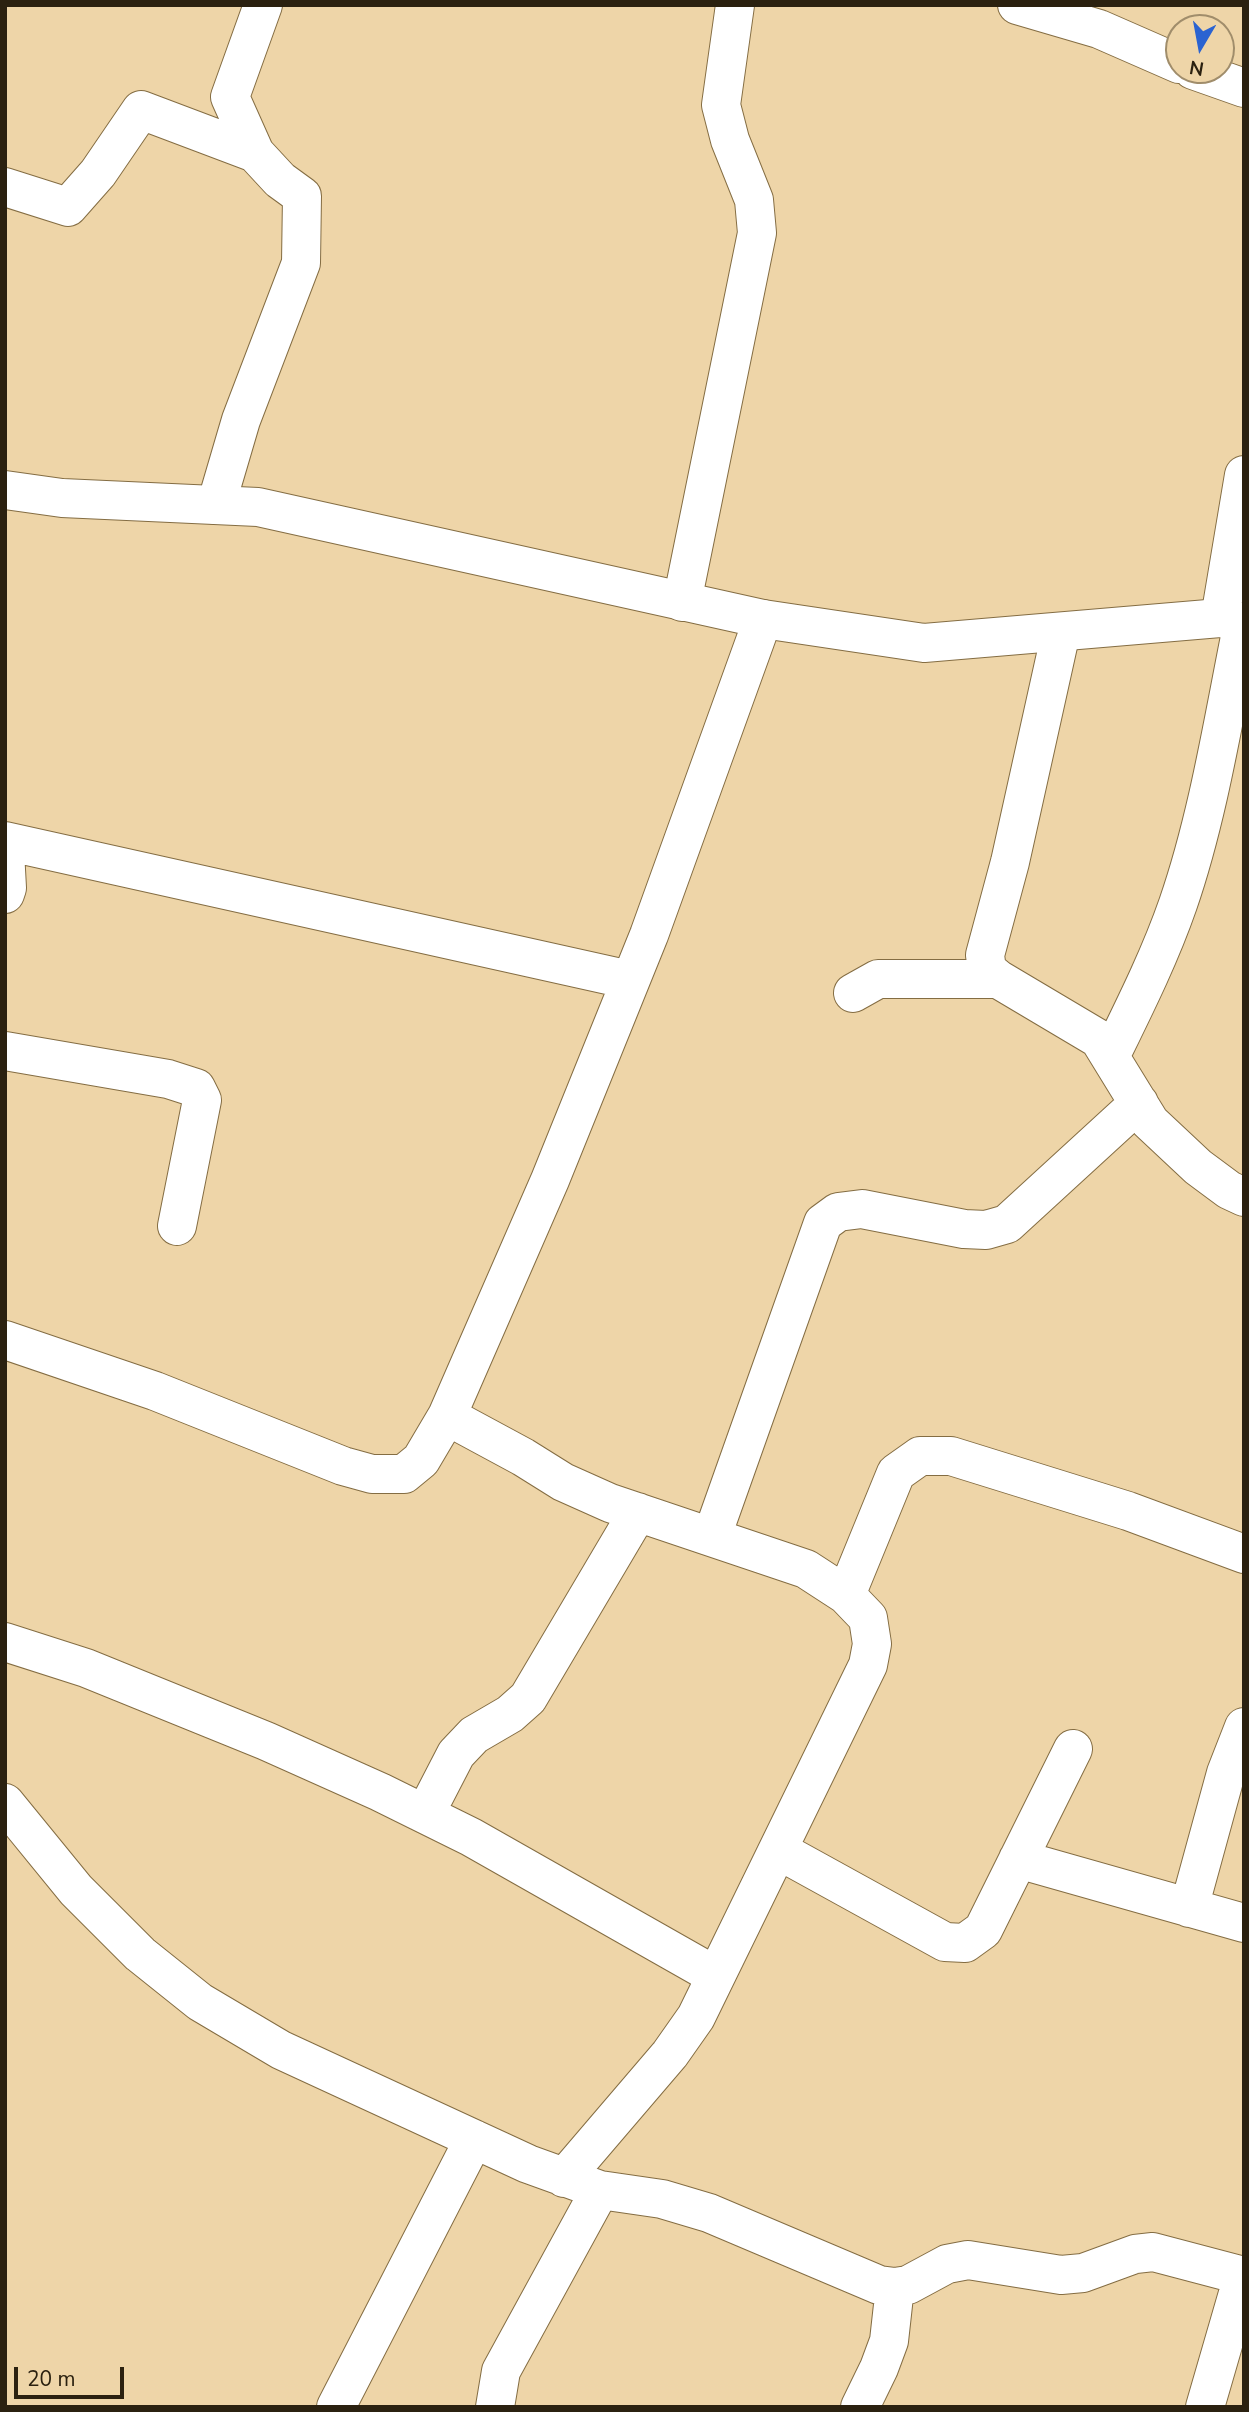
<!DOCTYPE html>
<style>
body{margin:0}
#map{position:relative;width:1249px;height:2412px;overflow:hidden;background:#eed5a8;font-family:"Nunito Sans",sans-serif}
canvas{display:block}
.frame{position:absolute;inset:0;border:7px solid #2b2110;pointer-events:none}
.north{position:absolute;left:1165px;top:14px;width:70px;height:70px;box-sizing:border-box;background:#eed5a8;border:2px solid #a08d6b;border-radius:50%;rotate:190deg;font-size:19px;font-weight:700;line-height:28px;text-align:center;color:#2b2110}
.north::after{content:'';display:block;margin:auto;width:24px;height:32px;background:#2a63d1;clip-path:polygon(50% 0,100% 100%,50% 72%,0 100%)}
.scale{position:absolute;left:14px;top:2367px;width:110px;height:32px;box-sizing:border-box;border:4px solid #2b2110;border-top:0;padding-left:9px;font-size:21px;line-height:24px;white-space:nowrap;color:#2b2110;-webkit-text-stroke:5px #eed5a8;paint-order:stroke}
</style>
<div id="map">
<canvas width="1249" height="2412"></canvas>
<div class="frame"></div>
<div class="north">N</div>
<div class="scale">20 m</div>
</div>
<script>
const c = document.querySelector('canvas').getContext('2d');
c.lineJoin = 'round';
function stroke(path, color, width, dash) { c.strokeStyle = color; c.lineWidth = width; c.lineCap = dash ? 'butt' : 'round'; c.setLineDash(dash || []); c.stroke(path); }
const minor = new Path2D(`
 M1017,5l82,24 80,35
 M1193,70l51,18
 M5,187l63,20 30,-34 43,-63 114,43
 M216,505l25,-85 60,-157 1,-67 -22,-16 -25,-27 -25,-56 33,-92
 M682,602l75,-369 -3,-33 -24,-60 -9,-35 14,-100
 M1220,618l24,-143
 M1061,632l-51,230 -25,93 2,15 11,9 101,60 51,83 48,45 31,23 15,7
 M5,841l625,139
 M5,851l2,37 -2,6
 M853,993l25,-14h120
 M5,1051l163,28 28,9 6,12 -25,126
 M1111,1055c24,-49 49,-99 67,-151 31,-90 46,-189 65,-282
 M5,1340l150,51 188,75 29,8h32l17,-14 26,-44 103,-236 99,-245 114,-316
 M447,1416l76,41 40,25 47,21 196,66 40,26 22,23 4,26 -4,21 -172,352 -26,37 -106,124
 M712,1536l111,-313 15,-11 24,-3 102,20 22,1 21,-6 132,-121
 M846,1595l50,-122 24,-17h31l177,55 116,43
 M5,1642l81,26 180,73 114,51 91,45 245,139
 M5,1803l71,87 64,64 60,48 81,48 247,114 72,26 62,9 47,14 170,72 16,2 13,-2 39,-21 21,-4 93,15 22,-2 52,-19 18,-2 91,24
 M425,1814l31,-60 18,-19 36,-21 18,-16 110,-186
 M778,1850l167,92 20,1 18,-13 90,-181
 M1018,1859l226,64
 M1189,1908l37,-135 18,-46
 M336,2407l138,-268
 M495,2407l6,-36 99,-181
 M860,2407l19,-39 10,-27 6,-54
 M1205,2407l38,-131`);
const tertiary = new Path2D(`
 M5,490l57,8 196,9 505,112 161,24 296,-25 24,5`);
stroke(minor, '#846d43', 40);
stroke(tertiary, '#846d43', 40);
stroke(minor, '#fff', 38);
stroke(tertiary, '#fff', 38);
</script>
